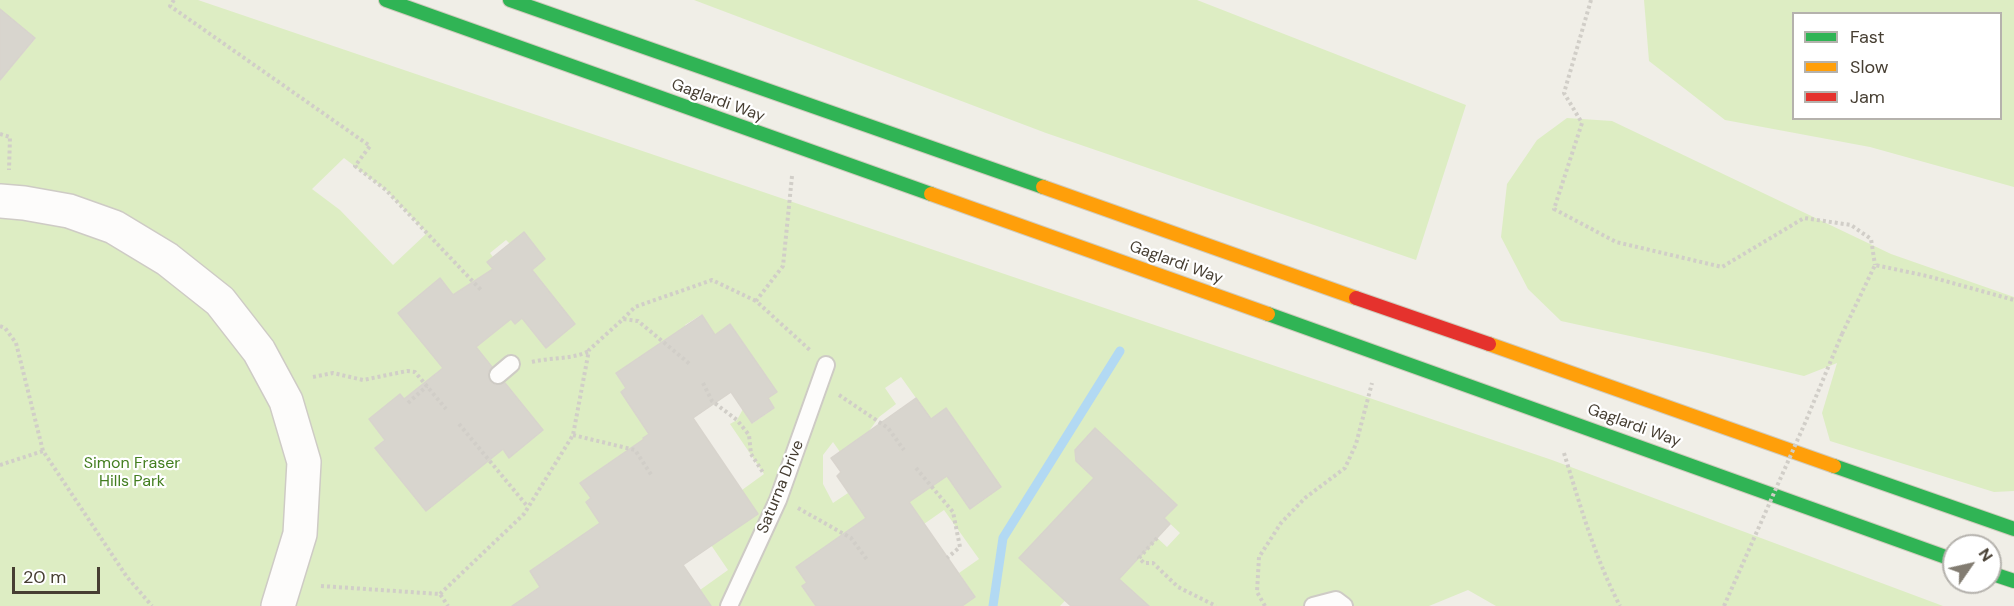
<!DOCTYPE html>
<style>
body{margin:0}
#map{position:relative;width:2014px;height:606px;overflow:hidden;background:#f0eee7;font-family:"DM Sans",sans-serif}
canvas{display:block}
.legend{position:absolute;left:1792px;top:12px;width:210px;height:108px;box-sizing:border-box;background:#fff;border:2px solid #b5b2ad;margin:0;padding:8px 10px;list-style:none;font-size:18px;color:#463e32}
.legend li{display:flex;align-items:center;gap:12px;height:30px}
.legend b{width:30px;border:2px solid #b5b2ad}
.north{position:absolute;left:1942px;top:534px;width:60px;height:60px;box-sizing:border-box;background:#fff;border:2px solid #b5b2ad;border-radius:50%;rotate:56deg;font-size:16px;font-weight:700;line-height:24px;text-align:center;color:#463e32}
.north::after{content:'';display:block;margin:auto;width:21px;height:27px;background:#827c71;clip-path:polygon(50% 0,100% 100%,50% 72%,0 100%)}
.scale{position:absolute;left:12px;top:567px;width:88px;height:27px;box-sizing:border-box;border:3px solid #463e32;border-top:0;padding-left:8px;font-size:18px;line-height:21px;white-space:nowrap;color:#463e32;-webkit-text-stroke:4px #fff;paint-order:stroke}
</style>
<div id="map">
<canvas width="2014" height="606"></canvas>
<ul class="legend">
<li><b style="height:8px;background:#30b455"></b>Fast</li>
<li><b style="height:8px;background:#ff9f0a"></b>Slow</li>
<li><b style="height:8px;background:#e5322d"></b>Jam</li>
</ul>
<div class="north">N</div>
<div class="scale">20 m</div>
</div>
<script>
const c = document.querySelector('canvas').getContext('2d');
c.lineJoin = 'round';
function fill(path, color) { c.fillStyle = color; c.fill(path, 'evenodd'); }
function stroke(path, color, width, dash) { c.strokeStyle = color; c.lineWidth = width; c.lineCap = dash ? 'butt' : 'round'; c.setLineDash(dash || []); c.stroke(path); }
function write(font, color, halo, rows, align = 'center') {
  c.font = font + ' "DM Sans",sans-serif'; c.lineWidth = 4.5; c.setLineDash([]); c.textBaseline = 'middle'; c.strokeStyle = halo; c.fillStyle = color; for (const [text, x, y, turn = 0] of rows) {
    c.save(); c.translate(x, y); c.rotate((+turn || 0) * Math.PI / 180); c.textAlign = isNaN(turn) ? turn : align; if (halo) c.strokeText(text, 0, 0); c.fillText(text, 0, 0); c.restore();
  }
}
fill(new Path2D(`
 M0,0h198l1354,460 391,146h-447l-28,-16 -39,16h-281l-29,-27 13,-14 21,-31 14,13 13,-14 -16,-15 12,-13 -81,-77 -20,22 1,11 26,25 -27,104 -15,16h-98l13,-9 -16,-24 20,-14 -35,-49 -20,14 -23,-22 46,-26 23,33 31,-22 -54,-78 -16,10 -30,-42 -16,11 11,16 -17,13 -10,14 -29,21 -7,-10 -10,13v29l10,19 15,-10 18,25 -70,49 11,16 -5,4 14,19h-118l8,-6 -6,-10 28,-20 -17,-25 31,-55 22,-16 -34,-50 7,-4 6,-11 10,14 21,-15 -6,-10 9,-6 -46,-67 -16,10 -14,-20 -16,10 6,11 -37,12 -38,26 10,14 -5,4 28,42 -6,4 20,30 -44,-12 -39,27 11,15 -5,4 37,55 -55,-12 -38,26 10,16 -14,9 6,10h-532v-538l6,5 29,-34 -35,-30zM344,158l42,32 41,43 -34,32 -53,-55 -28,-21zM524,232l21,27 -13,11 43,54 -29,23 -24,-29 -8,5 -15,-18 -16,36 -7,6 67,83 -34,27 -36,-44 2,58 -49,40 -51,-63 10,-9 15,-45 14,17 22,-38 7,-5 -45,-55 42,-34 13,16 46,-19 -12,-14 6,-5 -3,-4 16,-13 4,4z
 M694,0h503l269,105 -50,155 -370,-127z
 M1644,0h370v187l-144,-40 -145,-27 -76,-59zM1794,14h206v104h-206z
 M1567,118l45,3 279,133 123,43v194l-20,1 -164,-51 -8,-28 15,-50 -33,13 -96,-23 -147,-32 -33,-32 -27,-52 6,-53 30,-44z`), '#ddedc3');
stroke(new Path2D(`
 M993,606l10,-68 117,-187`), '#b2d9f3', 9);
const building = new Path2D(`
 M0,9l35,29 -35,42z
 M524,232l21,27 -13,11 43,54 -29,24 -24,-30 -7,6 -4,-5 -35,28 16,20 -4,5 2,9 5,4 10,-2 38,47 -34,28 -6,-9 -77,62 -51,-63 10,-8 -16,-21 31,-25 4,5 39,-31 -45,-55 42,-35 13,17 40,-26 -6,-7z
 M702,315l13,20 15,-11 47,68 -9,6 6,10 -22,15 -21,-31 -38,26 65,96 -75,51 28,41h-199l28,-19 -10,-16 70,-48 -14,-21 5,-4 -11,-15 64,-44 -1,-1 6,-4 -28,-42 5,-4 -10,-15z
 M916,398l15,21 15,-11 55,79 -31,22 -23,-33 -38,26 66,95 -13,9h-146l-14,-20 5,-3 -11,-16 70,-49 -29,-42 4,-4 -10,-14z
 M1095,428l82,77 -13,13 6,6 -51,55 30,27h-78l-52,-48 75,-80 -18,-17 -1,-11z`);
fill(building, '#d8d5ce');
stroke(building, '#d8d4cd', 1.5);
const lane = new Path2D(`
 M498,375l13,-11
 M729,606l49,-106 48,-135
 M1313,606l23,-6 8,6`);
const street = new Path2D(`
 M0,201l24,2 45,8 45,16 53,32 53,42 39,50 27,50 18,61 -4,72 -22,72`);
const fast = new Path2D(`
 M386,0l545,194
 M510,0l533,187
 M1268,314l686,246
 M1834,466l180,63
 M1990,573l24,8`);
const slow = new Path2D(`
 M1043,187l313,111
 M931,194l337,120
 M1489,344l345,122`);
const jam = new Path2D(`
 M1356,298l133,46`);
stroke(lane, '#cecbc5', 20);
stroke(street, '#cecbc5', 36);
stroke(fast, '#d0cbbd', 16);
stroke(slow, '#d0cbbd', 16);
stroke(jam, '#d0cbbd', 16);
stroke(new Path2D(`
 M174,0l-4,6 200,140 -15,20 31,24 95,100
 M1591,0l-27,93 18,30 -28,86 62,33 106,25 82,-49 47,7 20,14 4,26
 M0,134l10,3 -1,33
 M792,176l-9,90 -27,35 55,50
 M623,319l12,-12 77,-27 44,21
 M0,326l5,2 11,15 27,108 84,126 25,29
 M1842,334l33,-69 52,11 87,24
 M532,362c19,-5 39,-2 57,-11
 M313,377l20,-4 30,7 44,-9 8,1 31,37
 M703,383l9,18 25,19 12,15 2,19 13,20
 M839,395l49,33 16,22
 M408,403l19,-17
 M459,424l69,83
 M573,435l62,15 17,26
 M1564,453c16,52 31,105 56,153
 M0,465l43,-14
 M916,468l37,44 7,35 -13,11
 M798,508l53,30 17,23
 M1157,538l-18,20 5,5h9l25,24 38,19
 M321,586l119,8 8,12
 M440,594l84,-80 49,-79 16,-85 34,-31 15,2 53,44
 M1265,606l-8,-14 2,-35 22,-34 24,-25 40,-30 11,-24 16,-61`), '#d1cec8', 4, [3, 3]);
stroke(lane, '#fdfcfb', 16);
stroke(street, '#fdfcfb', 33);
stroke(fast, '#30b455', 14);
stroke(slow, '#ff9f0a', 14);
stroke(jam, '#e5322d', 14);
stroke(new Path2D(`
 M1724,606l81,-183 37,-89`), '#d1cec8', 4, [3, 3]);
write('16px', '#463e32', '#fff', [
 ["Gaglardi Way",718,101,20],
 ["Gaglardi Way",1176,263,20],
 ["Gaglardi Way",1634,426,20],
 ["Saturna Drive",781,487,-68]
]);
write('16px', '#437e20', '#fff', [
 ["Simon Fraser",132,464],
 ["Hills Park",132,482]
]);
</script>
